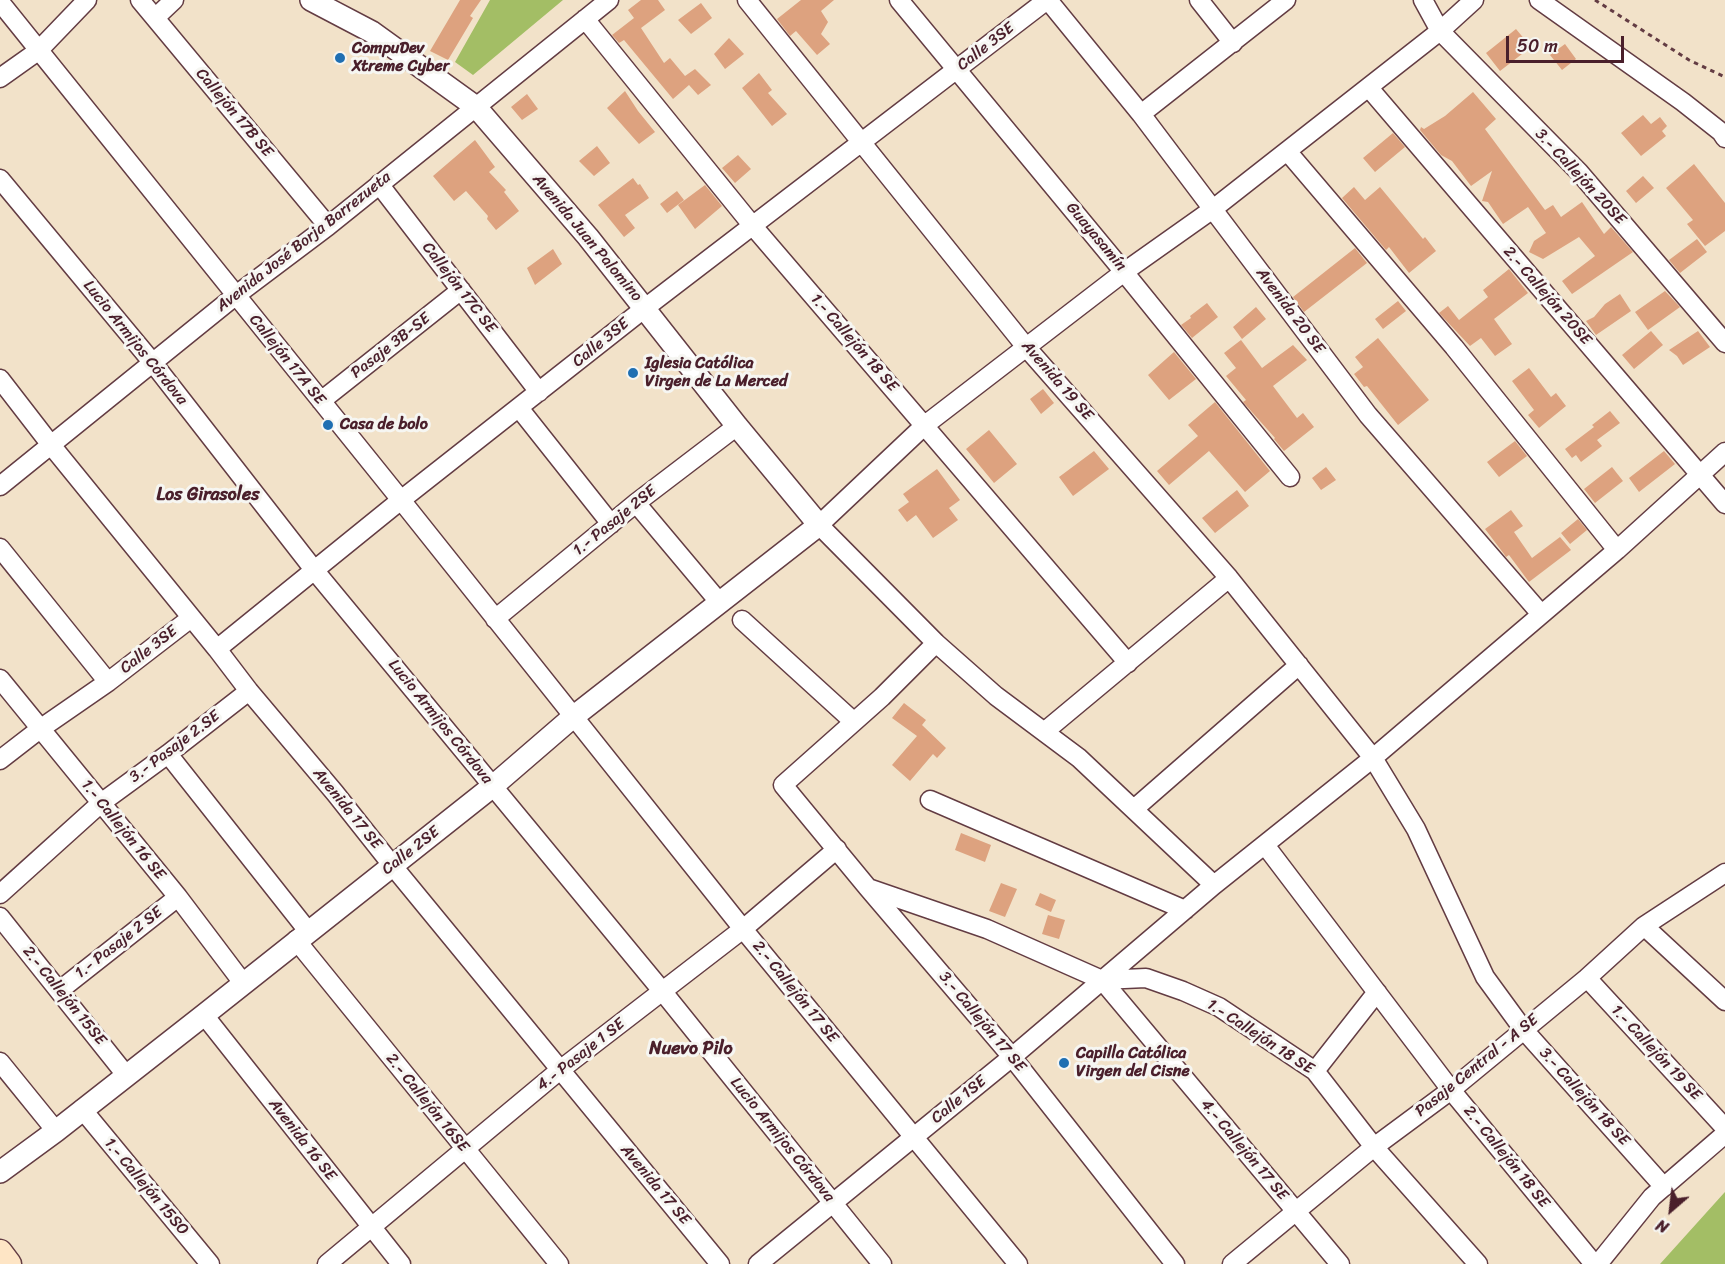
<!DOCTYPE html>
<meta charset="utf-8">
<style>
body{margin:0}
#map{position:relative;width:1725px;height:1264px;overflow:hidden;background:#f2e2c9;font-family:Sriracha,sans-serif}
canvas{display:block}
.north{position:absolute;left:1641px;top:1180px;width:60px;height:60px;-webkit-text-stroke:4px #f6f6f2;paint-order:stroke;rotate:208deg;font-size:16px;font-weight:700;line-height:24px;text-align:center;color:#4a1f2b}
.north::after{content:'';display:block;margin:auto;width:21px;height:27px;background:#4a1f2b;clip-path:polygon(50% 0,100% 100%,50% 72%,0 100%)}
.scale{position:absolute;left:1506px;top:36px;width:118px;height:27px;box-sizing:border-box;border:3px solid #4a1f2b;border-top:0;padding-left:8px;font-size:18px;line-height:21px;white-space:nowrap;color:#4a1f2b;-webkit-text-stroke:4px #f6f6f2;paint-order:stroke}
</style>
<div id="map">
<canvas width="1725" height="1264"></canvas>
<div class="north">N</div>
<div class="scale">50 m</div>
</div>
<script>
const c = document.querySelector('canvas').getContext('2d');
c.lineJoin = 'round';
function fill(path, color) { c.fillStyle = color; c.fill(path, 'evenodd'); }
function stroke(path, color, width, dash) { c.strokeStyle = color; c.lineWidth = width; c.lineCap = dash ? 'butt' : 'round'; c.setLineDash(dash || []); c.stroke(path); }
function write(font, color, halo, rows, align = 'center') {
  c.font = font + ' Sriracha,sans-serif'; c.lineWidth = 6; c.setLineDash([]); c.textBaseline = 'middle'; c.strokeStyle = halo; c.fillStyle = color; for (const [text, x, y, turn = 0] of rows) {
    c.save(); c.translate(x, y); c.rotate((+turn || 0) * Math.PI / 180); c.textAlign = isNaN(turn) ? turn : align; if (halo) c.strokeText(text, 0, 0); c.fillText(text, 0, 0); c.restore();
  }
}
fill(new Path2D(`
 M490,0h73l-90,75 -18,-13z
 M1725,1192v72h-65l64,-71z`), '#a3be65');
fill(new Path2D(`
 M460,0h21l-11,16 3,2 -25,42 -18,-9z
 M641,0h17l7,10 -24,18 23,35 6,-5 15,18 10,-7 16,16 -13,10 -9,-10 -16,14 -49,-59 -5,3 -7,-8 22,-17 -6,-8z
 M801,0h33l-13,11 7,11 -7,12 9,10 -13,11 -21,-24 -6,5 -13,-17z
 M701,3l11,15 -21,16 -13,-14z
 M1516,29l15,18 -31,24 -14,-18z
 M729,38l15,16 -19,15 -11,-15z
 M1565,44l11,15 -14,11 -12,-15z
 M759,73l13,17 -4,3 19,21 -15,12 -30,-38z
 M625,91l13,20 17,21 -16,12 -32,-36z
 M1473,92l23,27 -11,10 60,81 8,-5 8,12 21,-15 22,32 7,-7 22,25 -61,42 -10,-13 33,-25 -16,-19 -36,22 -14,-7 5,-11 12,-8 -18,-26 -25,17 -15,-22 -6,-1 10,-30 -21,15 -19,-25 -11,-6 -21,-25 1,-3 3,2 21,-13z
 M527,94l11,15 -16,11 -11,-13z
 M1643,115l8,9 9,-7 7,9 -5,5 4,5 -25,20 -20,-23z
 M1393,133l12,14 -30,25 -12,-14z
 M475,140l20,27 -6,5 17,18 -2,2 15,19 -23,19 -9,-11 1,-3 -22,-25 -12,10 -21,-25z
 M597,146l13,17 -16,13 -15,-15z
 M738,155l13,14 -16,14 -13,-15z
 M1694,164l31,39v28l-20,15 -18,-22 6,-4 -27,-32z
 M1643,176l11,12 -18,15 -10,-12z
 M633,178l5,7 2,-1 9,14 -24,17 10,13 -11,9 -26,-32z
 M705,185l17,21 -27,23 -17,-24z
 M1354,187l11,13 15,-13 43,52 2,-2 11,14 -27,22 -20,-26 -3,3 -44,-52z
 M677,191l7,9 -17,13 -7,-9z
 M1697,239l10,13 -27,21 -11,-13z
 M1355,248l12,15 -63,49 -11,-15z
 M553,249l9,15 -27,21 -8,-17z
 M1509,269l19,24 -34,26 18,25 -17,12 -14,-18 -11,8 -31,-33 9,-7 11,14 29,-23 -5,-7z
 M1665,291l15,16 -32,23 -13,-18z
 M1620,294l11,17 -35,24 -10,-14 8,-4 11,-13z
 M1398,301l8,10 -23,18 -8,-10z
 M1207,303l11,14 -26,21 -11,-13 10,-7 -1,-2z
 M1256,307l10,12 -24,20 -9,-12z
 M1651,331l12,14 -29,24 -12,-14z
 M1698,331l12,16 -27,18 -6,-9 -8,-6z
 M1378,338l51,62 -31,25 -31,-39 -3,1 -10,-13 9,-7 -8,-10z
 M1241,340l21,28 31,-23 14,15 -34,26 24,32 6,-5 11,14 -30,24 -10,-12 1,-1 -32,-36 3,-2 -20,-24 10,-8 -12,-15z
 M1174,352l22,27 -27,21 -21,-25z
 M1529,368l22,29 5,-4 10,13 -27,22 -11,-13 6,-5 -22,-29z
 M1043,389l11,14 -13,11 -11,-15z
 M1215,402l55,69 -25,21 -36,-41 -40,34 -12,-14 41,-35 -10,-11z
 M1610,411l10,12 -23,17 5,6 -21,16 -5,-7 -4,3 -7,-9 29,-22 -2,-2z
 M989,430l28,34 -23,19 -28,-34z
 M1515,441l12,15 -28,21 -12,-15z
 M1094,451l15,18 -36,27 -14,-19z
 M1664,451l11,13 -36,28 -10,-14z
 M1326,467l10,13 -15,10 -9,-12z
 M1612,467l11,14 -28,22 -11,-14z
 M937,469l23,31 -11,8 9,12 -25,18 -17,-23 -9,7 -9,-12 11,-8 -6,-8z
 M1237,490l12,16 -34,27 -13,-15z
 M1511,510l12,16 -9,6 18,26 28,-21 11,13 -42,32 -20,-27 -3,2 -2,-3 -19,-25z
 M1578,519l9,11 -17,14 -9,-11z
 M904,703l22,17 -4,5 24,23 -9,10 -4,-4 -23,27 -18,-16 25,-29 -25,-18z
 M961,833l30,12 -6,17 -30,-12z
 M1001,883l16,6 -12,28 -16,-6z
 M1040,893l16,7 -5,12 -16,-7z
 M1048,915l17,5 -6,19 -17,-5z`), '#dda27f');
const minor = new Path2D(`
 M140,0l188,226
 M747,0l279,347 203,231 144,180 43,71 69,148 38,52 141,158
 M899,0l225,272 166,205
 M1048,0l93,114 227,301 173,199
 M1199,0l34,43
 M1474,0l-34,31 139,141 146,171
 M1539,0l144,102 38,30 4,6
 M0,2l401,498 342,429 275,335
 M155,18l19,-18
 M585,19l167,206 376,438
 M0,78l38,-27 49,-51
 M1369,88l356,416
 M1141,114l145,-114
 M1287,151l167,196 163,203
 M0,179l153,184 162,208 348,421 219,272
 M379,184l160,208
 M0,379l51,66 166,204 32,42 86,102 57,72 328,399
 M321,401l140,-111
 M519,408l92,116
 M0,486l235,-190 93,-70 281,-226
 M636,503l84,100
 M0,548l108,134
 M495,619l141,-116 101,-77
 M742,620l112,102
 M936,643l-54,54 -99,88 85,103 144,169 163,207
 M217,649l184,-149 244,-192 402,-308
 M0,679l178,218 65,86
 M1044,732l185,-154
 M168,754l140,177
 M0,760l40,-31 68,-47 83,-64
 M930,800l255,110
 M1134,809l165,-144
 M1265,845l186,245 143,174
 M1214,885l-135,-127 -83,-62 -60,-53 -117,-118 106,-100 199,-153 89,-63 227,-178 -17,-31
 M868,888l119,41 115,51 44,-2 37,13 36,16 96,64 59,76 104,117
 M0,894l101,-91 67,-49 81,-63
 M0,917l126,158
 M1644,926l81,75
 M296,940l263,324
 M1587,978l138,150
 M1102,980l238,284
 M60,990l118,-93
 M204,1015l197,249
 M0,1062l56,69
 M1315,1071l62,-79
 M82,1109l128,155
 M327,1264l233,-194 183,-141 94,-80
 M758,1264l254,-207 202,-172 159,-127 244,-208 108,-98
 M1232,1264l142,-117 77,-57 136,-112 57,-52 81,-53
 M1598,1264l54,-67 73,-63`);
const tertiary = new Path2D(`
 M0,1172l56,-41 148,-116 289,-229 80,-69 246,-192 -82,-99 -149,-189 -112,-130 -104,-75 -61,-32`);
const secondary = new Path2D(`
 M0,1252l9,12`);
stroke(minor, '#633c43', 21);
stroke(tertiary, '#633c43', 24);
stroke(secondary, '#633c43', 27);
stroke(new Path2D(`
 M1595,0l94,60 36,17`), '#633c43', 3, [4.5, 4.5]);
stroke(minor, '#fff', 18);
stroke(tertiary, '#fff', 21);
stroke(secondary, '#fee5c5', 24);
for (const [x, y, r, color] of [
 [340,58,6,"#1f6fb2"],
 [633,373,6,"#1f6fb2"],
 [328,425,6,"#1f6fb2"],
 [1064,1063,6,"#1f6fb2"]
]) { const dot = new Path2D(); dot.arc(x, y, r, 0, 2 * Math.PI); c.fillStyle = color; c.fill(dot); stroke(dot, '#f6f6f2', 2); }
write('16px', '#4a1f2b', '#f6f6f2', [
 ["Calle 3SE",986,47,-38],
 ["Callejón 17B SE",234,113,50],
 ["3.- Callejón 20SE",1580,177,47],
 ["Guayasamín",1096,237,50],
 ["Avenida Juan Palomino",587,238,50],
 ["Avenida José Borja Barrezueta",304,242,-38],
 ["Callejón 17C SE",459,288,52],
 ["2.- Callejón 20SE",1547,296,49],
 ["Avenida 20 SE",1290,311,53],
 ["Lucio Armijos Córdova",135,343,51],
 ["Calle 3SE",601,343,-39],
 ["1.- Callejón 18 SE",854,343,49],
 ["Pasaje 3B-SE",391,346,-38],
 ["Callejón 17A SE",287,360,51],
 ["Avenida 19 SE",1057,381,49],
 ["1.- Pasaje 2SE",615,521,-39],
 ["Calle 3SE",149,650,-38],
 ["Lucio Armijos Córdova",440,722,51],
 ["3.- Pasaje 2.SE",175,747,-37],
 ["Avenida 17 SE",347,809,51],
 ["1.- Callejón 16 SE",123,830,51],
 ["Calle 2SE",411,851,-38],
 ["1.- Pasaje 2 SE",119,943,-38],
 ["2.- Callejón 17 SE",795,992,51],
 ["2.- Callejón 15SE",64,996,51],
 ["3.- Callejón 17 SE",982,1022,50],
 ["1.- Callejón 18 SE",1260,1037,33],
 ["1.- Callejón 19 SE",1656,1053,47],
 ["4.- Pasaje 1 SE",581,1055,-38],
 ["Pasaje Central - A SE",1477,1066,-39],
 ["3.- Callejón 18 SE",1584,1097,48],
 ["Calle 1SE",959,1100,-39],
 ["2.- Callejón 16SE",427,1103,51],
 ["Avenida 16 SE",302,1140,52],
 ["Lucio Armijos Córdova",782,1140,51],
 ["4.- Callejón 17 SE",1244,1150,50],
 ["2.- Callejón 18 SE",1506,1157,51],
 ["Avenida 17 SE",655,1185,50],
 ["1.- Callejón 15SO",146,1187,50]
]);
write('bold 16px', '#4a1f2b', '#f6f6f2', [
 ["CompuDev",352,49],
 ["Xtreme Cyber",352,67],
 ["Iglesia Católica",645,364],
 ["Virgen de La Merced",645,382],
 ["Casa de bolo",340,425],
 ["Capilla Católica",1076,1054],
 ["Virgen del Cisne",1076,1072]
], 'left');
write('bold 18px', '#4a1f2b', '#f6f6f2', [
 ["Los Girasoles",208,495],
 ["Nuevo Pilo",691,1049]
]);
</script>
